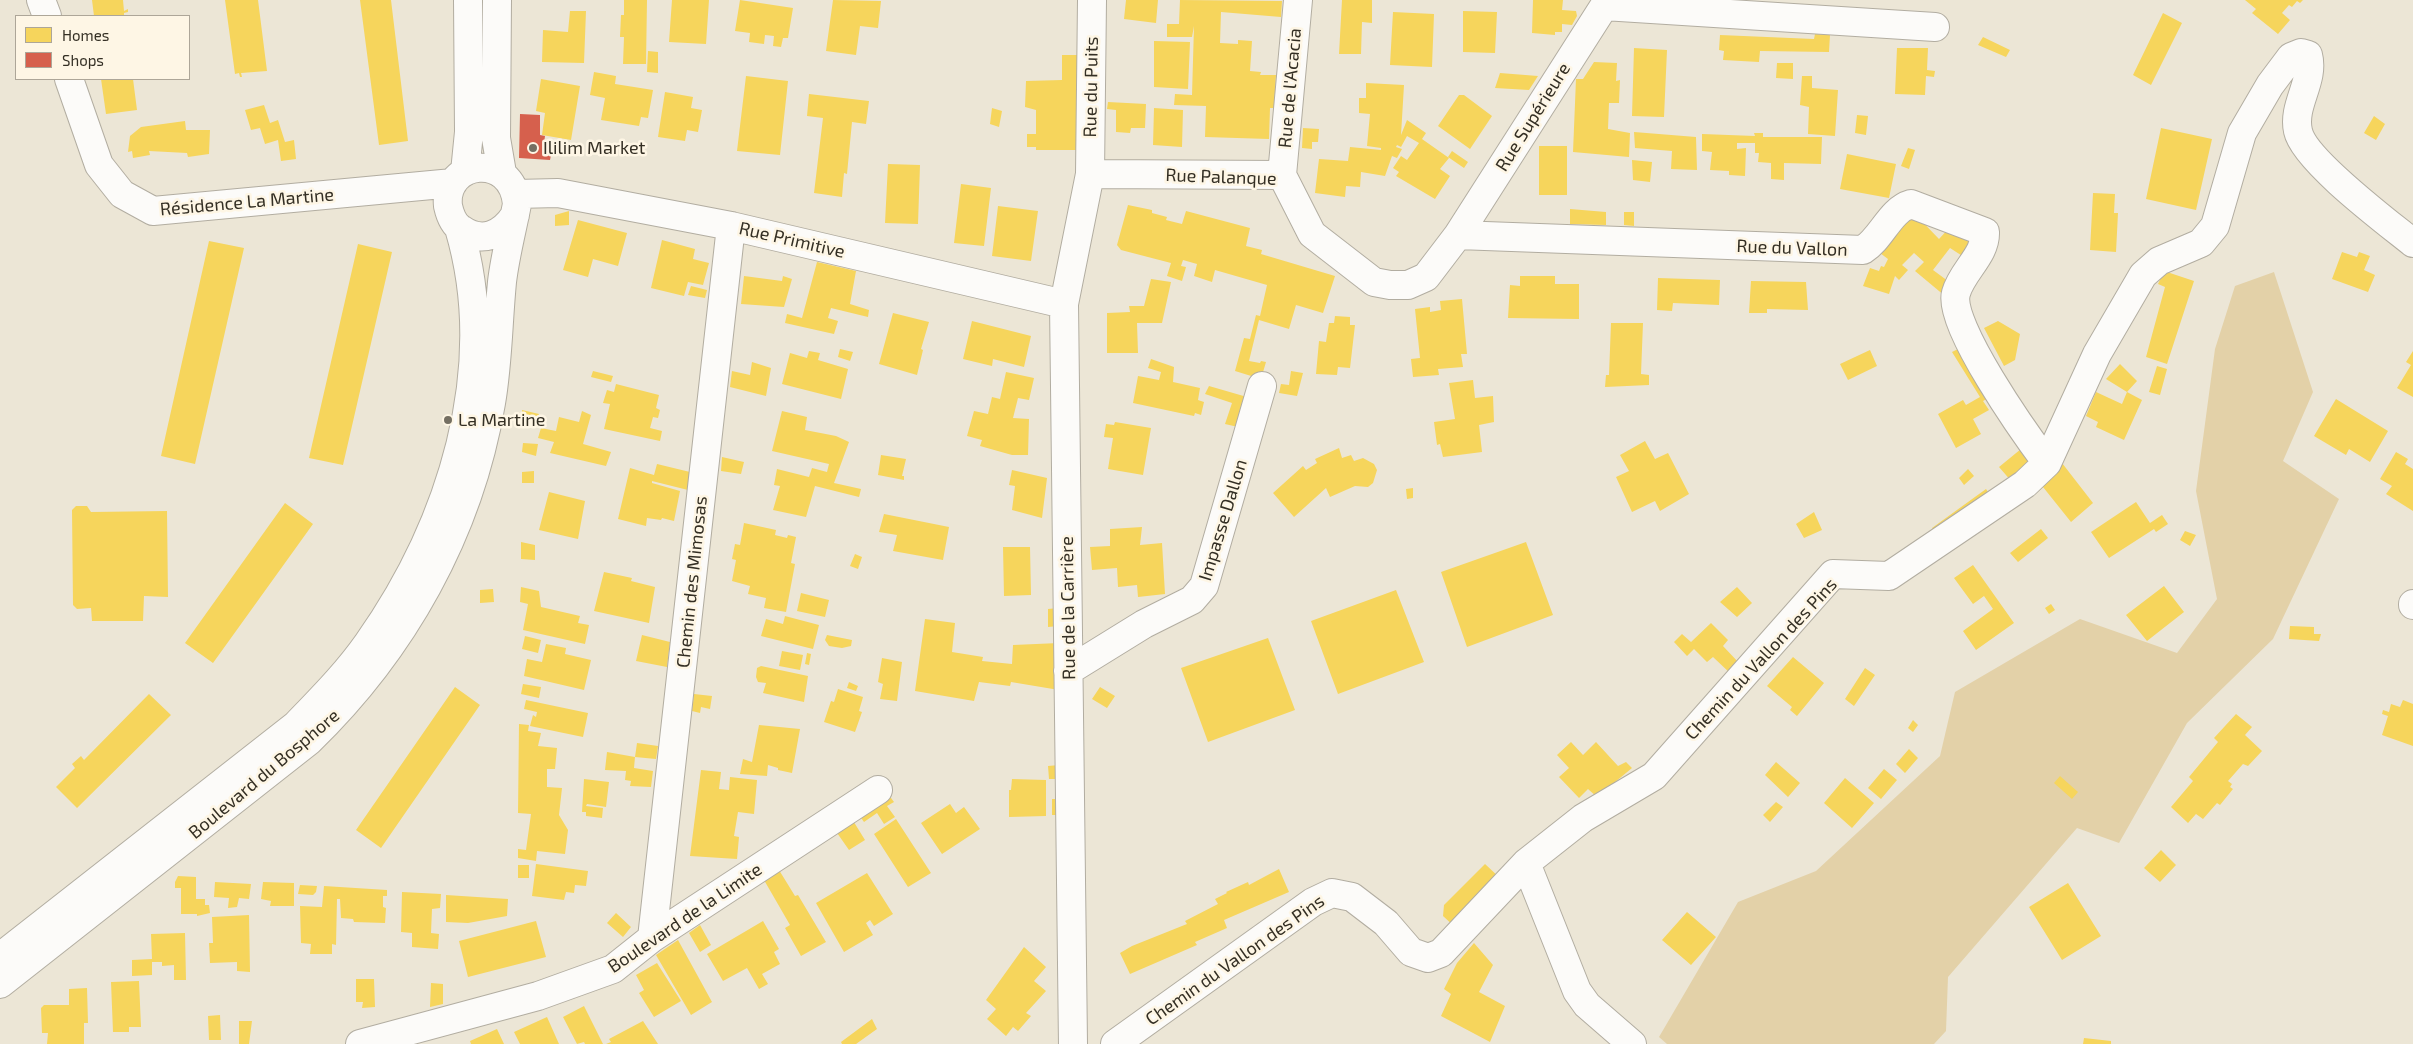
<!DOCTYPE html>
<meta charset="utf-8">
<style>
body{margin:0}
#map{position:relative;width:2413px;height:1044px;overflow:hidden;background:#ece6d6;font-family:"Exo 2",sans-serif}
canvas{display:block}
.legend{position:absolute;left:15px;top:15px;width:175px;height:65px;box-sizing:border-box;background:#fef6e5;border:1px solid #ada698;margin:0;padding:6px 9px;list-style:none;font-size:15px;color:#342f24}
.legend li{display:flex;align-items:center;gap:10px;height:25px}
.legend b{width:25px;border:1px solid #ada698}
</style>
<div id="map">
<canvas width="2413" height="1044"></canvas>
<ul class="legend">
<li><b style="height:14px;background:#f6d55c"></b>Homes</li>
<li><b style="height:14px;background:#d6604d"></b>Shops</li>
</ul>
</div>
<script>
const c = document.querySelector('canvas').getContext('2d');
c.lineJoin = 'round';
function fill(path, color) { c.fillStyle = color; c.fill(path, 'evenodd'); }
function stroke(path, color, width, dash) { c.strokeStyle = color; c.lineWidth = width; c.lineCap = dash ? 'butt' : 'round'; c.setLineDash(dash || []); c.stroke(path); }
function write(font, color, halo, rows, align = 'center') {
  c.font = font + ' "Exo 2",sans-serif'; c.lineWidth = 5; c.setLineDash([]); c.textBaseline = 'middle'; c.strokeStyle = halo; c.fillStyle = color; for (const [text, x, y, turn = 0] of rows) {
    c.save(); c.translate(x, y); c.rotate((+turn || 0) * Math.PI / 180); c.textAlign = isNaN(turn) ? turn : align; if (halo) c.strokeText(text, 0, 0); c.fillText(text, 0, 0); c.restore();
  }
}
fill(new Path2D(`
 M2274,272l39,120 -30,69 56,38 -66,140 -86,84 -68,120 -42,-15 -129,149 -2,54 -12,13h-267l-8,-7 79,-135 78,-31 124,-115 15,-64 125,-73 97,34 40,-54 -21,-108 19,-142 20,-63z`), '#e3d1a8');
fill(new Path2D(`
 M92,0h31l1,11 4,-2v3l-4,1v3h-30z
 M225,0h33l9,71 -26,2 1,4h-2l-1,-4 -4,1z
 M360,0h31l17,141 -29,4z
 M624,0h23l-1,64h-23l1,-27h-4l1,-22h3z
 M672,0h37l-3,44 -37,-2z
 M740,0l53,8 -5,30h-5l-2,9 -8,-1 1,-10 -9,-1 -1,9 -15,-2 1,-9 -15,-2z
 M833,0l48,1 -3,27 -18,-2 -4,29 -30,-4z
 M1126,0h32l-2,23 -32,-4z
 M1180,0l102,1 -1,16 -60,-5 -1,31 18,1v-4l14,1 -2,30 11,1 -1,3h16l-2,33h-4l-1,31 -64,-2 1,-31 -32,-1 1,-11 17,1 2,-69 -2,11h-25v-13h12z
 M1342,0h30v23l-10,-1 -1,32h-22z
 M1533,0h30l-1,10 14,1 1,5 -5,9 -10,-1v8h-7v3l-23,-2z
 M2245,0h58l-3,3 -3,-2 -5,6 -3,-2 -7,8 8,7 -12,14 -26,-21 4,-4z
 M570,11h16l-2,52 -42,-1 1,-32 25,2z
 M1463,11l34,1 -2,41 -32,-1z
 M1393,12l41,2 -2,53 -42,-2z
 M2163,13l19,10 -31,62 -18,-10z
 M1815,34l15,1 -1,17 -69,-1 -1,11 -36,-2 1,-9 -5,-1 1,-15 94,4z
 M1983,37l27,13 -4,7 -28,-12z
 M1154,41l36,1 -2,47 -34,-2z
 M1634,48l33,2 -3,67 -32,-1z
 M1897,48h31l-1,22 8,1 -1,6 -8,-1 -1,19 -30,-1z
 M648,51l10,1v21l-11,-1z
 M1062,55h17l-3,95h-40v-3h-9v-13h9v-24l-11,-3 1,-26 36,-1z
 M1594,62l23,1 -1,18 4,-1 -1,23h-10l-1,26 22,4 -1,24 -56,-5 3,-73h7z
 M1777,63h16v16l-17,-1z
 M594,72l22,4 -1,8 38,6 -5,28 -7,-1 -2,9 -38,-6 4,-22 -15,-3z
 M1500,73l38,3 -9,14 -34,-2z
 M746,76l42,5 -8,74 -43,-4z
 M1802,76h10v12l26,2 -3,46 -27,-2 1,-27 -9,-2z
 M101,79h32l4,31 -31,4z
 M541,79l39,7 -9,54 -29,-5 3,-22 -9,-2z
 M1366,83l38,2 -3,50 6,-15 19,13 -4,6 27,19 -9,11 10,7 -15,23 -39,-23 3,-4 -6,-4 8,-12 6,4 12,-17 -12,-7 -6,11 -4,-2 -1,2 6,2 -5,9 -5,-2 -7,20 -24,-4 -1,15 -14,-1 -1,11 -30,-4 4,-34 29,2 2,-14 31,3v-2l-14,-2 3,-32 -11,-1v-15h7z
 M665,92l28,5 -2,11 11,2 -4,22 -11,-2 -2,11 -27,-4z
 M809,94l60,7 -3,23 -14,-2 -5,52 -3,-1 -2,24 -28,-4 9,-75 -16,-2z
 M1459,95h5l28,21 -22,33 -32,-23z
 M1108,102l38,2 -1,24h-14l-1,5 -14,-1v-22l-9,-1z
 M264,105l6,18 8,-3 7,22 9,-2 2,19 -15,2 -3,-21 -13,4 -5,-16 -9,2 -6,-20z
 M992,108l10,3 -3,16 -9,-3z
 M1154,108l29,2 -1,37 -29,-2z
 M1857,115l11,1 -2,19 -11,-2z
 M2374,116l11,8 -9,16 -12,-7z
 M185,121l1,9h24l-1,24 -21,3 -1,-4 -38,-2 1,4 -17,3 -1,-7 -4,1 2,-16 11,-9z
 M1303,128l16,1 -1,13h-6v7l-10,-1z
 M2161,128l51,11 -16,71 -50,-11z
 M1634,132l62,5 1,33 -26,-1 1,-18 -37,-3z
 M1754,133h9v4h59l-1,27 -37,-1v17l-13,-1v-16l-13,-1 1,-9h-4v-10h-18v6l9,-1 -1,28 -16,-1v-4l-19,-1 2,-18 -10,-1v-17l53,2z
 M1539,146h28v49h-28z
 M1908,148l7,2 -6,19 -8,-3z
 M1452,151l16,11 -4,6 -16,-11z
 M1847,154l49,10 -7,34 -49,-9z
 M1632,160l20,2 -2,20 -17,-2z
 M888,164l32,1 -2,59 -33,-1z
 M961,184l30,4 -7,58 -30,-3z
 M2093,193l22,1 -1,19h4l-2,39 -26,-2z
 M1128,205l24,5v3l15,4 -1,3 16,4 4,-13 64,17 -4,18 16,4 -1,4 74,22 -12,37 -27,-8 -7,24 -30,-9 -10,41 11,2 1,-2 5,1 -5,17 -26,-8 9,-33 6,1 6,-24 4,1 7,-31 -52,-15 -3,12 -18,-6 3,-12 -14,-4 -2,6 5,1 -4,14 -15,-5 4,-13 -50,-13 -4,-5z
 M998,206l40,5 -7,50 -39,-5z
 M1570,209l36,3v13l-36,-1z
 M1911,210l28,29 12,-13 27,12 -11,21 -17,-11 -17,22 19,14 -7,12 -30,-25 9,-9 -10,-9 -12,12 6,5 -9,10 -4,-4 -6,18 -26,-8 7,-18 9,3 2,-5 3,1 4,-8 -8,-6z
 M569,211v14l-14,1v-11z
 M1624,212h10v14l-10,-1z
 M578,220l49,13 -9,33 -25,-7 -5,18 -25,-7z
 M662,240l33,9 -2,10 16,4 -6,22 -15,-3 -4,14 -33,-8z
 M209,241l35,7 -49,216 -34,-8z
 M358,244l34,8 -49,213 -34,-7z
 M2342,252l15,5 2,-5 11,4 -6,14 11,5 -7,17 -36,-13z
 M817,262l39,9 -6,33 19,6 -1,7 -37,-9 -3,10 10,3 -4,13 -49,-11 2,-9 15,4z
 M2164,271l30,10 -27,83 -21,-7 19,-70 -7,-3z
 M744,276l38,5 1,-5 9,3 -8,28 -43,-3z
 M1520,276h35v8h24v35l-71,-1 2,-33 10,1z
 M1658,278l62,2 -1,25 -46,-2 -1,8 -15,-1z
 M1151,279l20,3 -9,41h-25l1,30h-31v-40l23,-1 -1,-6h15z
 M1751,281l55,1 2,28 -41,-1v4h-18z
 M691,286l16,4 -2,8 -17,-3z
 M1462,299l5,55h-6l2,13 -25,2 1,6 -26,2 -2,-18 9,-1 -5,-49 15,-2v5l11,-2 -1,-9z
 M893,313l36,9 -8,27 2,1 -6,25 -38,-11z
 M1335,316l15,1v8h5l-5,43 -12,-1 -1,8 -21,-1 3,-33 7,1 3,-19h5z
 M972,321l59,15 -7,31 -31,-8 -1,7 -29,-7z
 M1998,321l22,13 -5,26 -11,6 -20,-38z
 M1611,323h32l-2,51 8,1v10l-44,2 1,-12h3z
 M1960,348l34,47 -11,6 6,9 -16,9 8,15 -25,14 -18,-34 25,-14 3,5 14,-8 -28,-45z
 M840,349l13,3 -3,9 -12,-4z
 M1870,350l7,16 -29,14 -8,-16z
 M809,351l11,2 -2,7 30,9 -7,30 -59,-15 8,-31 17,5z
 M2413,351v46l-16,-9 14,-23 -5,-3z
 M1151,359l23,8 -1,15 27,6 -2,12 6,2 -3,13 -6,-2 -1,3 -61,-13 5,-27 21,4 2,-8 -13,-4z
 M752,362l19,6 -5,28 -36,-9 2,-16 18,4z
 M2120,364l17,17 -10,11 -21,-13z
 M2157,366l10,3 -7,26 -11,-3z
 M593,371l20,5 -2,6 -20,-5z
 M1291,371l12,2 -6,23 -18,-3 2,-9 8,1z
 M1006,372l28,6 -5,22 -11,-2 -5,20 16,1 -1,36h-16l-32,-9 2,-6 -15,-4 7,-25 14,3 4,-17 8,2z
 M1473,380l2,18 18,-2 1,26 -15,3 3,27 -39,5 -3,-13 -3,1 -3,-23 21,-3 -6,-36z
 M616,384l43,11 -3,13 4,2 -2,8 -5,-1 -3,11 12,3 -2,10 -56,-12 6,-25 -7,-1 4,-13 7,2z
 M1209,386l38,11 -9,30 -13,-3 7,-21 -27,-9z
 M2096,392l26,12 5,-12 15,8 -18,40 -28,-13 2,-5 -12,-6z
 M2336,399l52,32 -18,31 -21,-13 -3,6 -32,-19z
 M522,410l17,4 -1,6 -5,5 -11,-2z
 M582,411l9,4 -8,29 28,8 -5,14 -56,-13 4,-11 -16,-4 3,-10 15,3 3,-14 20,5z
 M782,411l25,6 -2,13 31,6 13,6 -15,41 27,6 -2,8 -44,-11 -9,31 -33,-7 7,-24 -6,-1 3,-16 32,8 3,-9 15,4 2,-8 -57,-13z
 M1115,422l36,6 -8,47 -35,-6 5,-31 -9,-1 2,-13 8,1z
 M1645,441l10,18 13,-6 21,41 -29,17 -5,-10 -23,11 -16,-35 13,-6 -9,-16z
 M523,443l15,1 -2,12 -14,-4z
 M1339,448l3,10 9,-3 3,6 9,-3 11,6 3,6 -4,13 -5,4 -13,-1 -25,11 -4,-9 -32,29 -21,-24 30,-27 3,4 11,-7 -2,-4z
 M2021,449l12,15 -21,18 -13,-15z
 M2396,452l12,7 -3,5 8,5v42l-27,-17 6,-8 -12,-7z
 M881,455l25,4 -4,17h2v4l-26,-5z
 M722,457l22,5 -3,12 -20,-3z
 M2062,463l31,40 -22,19 -32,-40z
 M657,464l33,8 -2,18 -36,-9v2l28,8 -6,30 -12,-3 -1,2 -14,-2 -1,8 -28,-7 12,-51 24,7z
 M1968,469l6,7 -10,9 -5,-7z
 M1012,470l35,8 -5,40 -30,-8 3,-24 -6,-1z
 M534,471v12h-12v-11z
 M1413,488v10l-6,1 -1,-10z
 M1986,489l5,7 -54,40 -5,-8z
 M549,492l36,9 -7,38 -39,-9z
 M2136,502l14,21 12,-8 6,9 -12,8 -2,-3 -45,29 -18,-26z
 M285,503l28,21 -100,139 -28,-20z
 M76,506h11l4,6 76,-1 1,86 -24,-1 -1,25h-51l-1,-13 -14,1 -4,-4 -1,-95z
 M1814,512l8,18 -18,8 -8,-14z
 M884,514l65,13 -6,33 -50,-9 4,-16 -18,-3z
 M744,523l32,7 -1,5 12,3 1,-3 8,2 -5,26 4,1 -9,48 -22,-4 2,-10 -18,-4 2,-8 -18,-5 4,-21 -4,-1 3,-15 5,1z
 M1142,527l-2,18 22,-2 3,51 -27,3 -1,-12 -19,2 -1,-19 -25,2 -2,-23 20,-1v-17z
 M2041,529l7,9 -30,24 -8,-9z
 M2185,531l11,4 -6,11 -10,-6z
 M521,542l14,3v15l-14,-1z
 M1526,542l27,73 -86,32 -26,-75z
 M1003,547h27l1,48 -27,1z
 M855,554l7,3 -4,12 -8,-3z
 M1973,565l41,58 -38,27 -13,-19 30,-22 -9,-13 -11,8 -19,-26z
 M604,572l28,6 -1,3 24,6 -6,36 -55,-12z
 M2164,586l20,26 -37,29 -21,-26z
 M521,587l18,4 2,16 39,9 -2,7 11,2 -4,19 -62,-14 5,-26 -8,-2z
 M1737,587l15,16 -15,14 -17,-15z
 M493,589l1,13 -14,1v-13z
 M1396,590l28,72 -86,32 -27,-73z
 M801,593l28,7 -4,17 -28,-6z
 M2051,604l4,6 -6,4 -4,-6z
 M1058,608l1,18 -11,1v-18z
 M785,616l34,9 -6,24 -52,-13 5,-17 17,5z
 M925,619l30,4 -3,29 31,5 -1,4 30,3 1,-19 46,-2v47l-48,-8 -1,4 -31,-4 -5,19 -59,-10z
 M1711,623l17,17 -5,6 17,18 -9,10 -18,-17 -6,5 -13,-13 -7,7 -13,-14 8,-8 9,8z
 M2290,626l24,1v7h7l-2,7 -30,-2z
 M642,635l28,7 -3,25 -31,-6z
 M827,635l25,5 -1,6 -9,2 -13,-2 -4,-6z
 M525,636l16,4 -3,13 -16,-4z
 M1268,638l27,72 -87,32 -27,-74z
 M546,644l20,4 -1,6 26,6 -7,30 -60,-14 3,-17 15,3z
 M782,651l21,4 -3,15 -21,-4z
 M807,653l4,1 -2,11 -4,-1z
 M1793,657l31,26 -27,33 -7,-6 2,-3 -25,-21z
 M882,658l20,4 -5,39 -17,-2 3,-15 -5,-2z
 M761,666l47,10 -4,26 -41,-9 3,-10 -8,-1 -2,-5 1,-9z
 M1865,668l10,7 -21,31 -9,-7z
 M849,682l9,4 -2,5 -9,-3z
 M523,684l18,3 -2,11 -18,-4z
 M455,687l25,18 -99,143 -25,-18z
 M1100,687l15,9 -8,12 -15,-9z
 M838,689l25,8 -4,14 3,1 -7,20 -31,-10 7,-21 3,1z
 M149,694l22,21 -94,93 -21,-21 19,-19 -3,-4 9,-8 3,4z
 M694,694l18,2 -2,13 -9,-2 -1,6 -8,-2z
 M526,700l62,13 -5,24 -53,-11 3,-11 3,2 1,-5 -13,-3z
 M2403,700l10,4v42l-31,-11 6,-19 -6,-2 1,-4 6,2 2,-8 9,3z
 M2236,714l16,13 -7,8 17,16 -14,15 -5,-2 -15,17 4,3 -2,3 3,2 -13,16 -3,-2 -14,16 -7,-5 -8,9 -17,-16 22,-26 -4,-4 29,-35 -4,-4z
 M1913,720l5,5 -5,7 -5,-4z
 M519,724l10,1 -1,6 13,2 -3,13 19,2 -2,21h-8v18l15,1 -3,27 9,15 -3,24 -28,-3 -1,10 -18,-3v-9l8,1 5,-36 -13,-1z
 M759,725l41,4 -8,44 -14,-3v-2l-10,-3 -1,11 -27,-2 3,-15 9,3z
 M1571,742l12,13 13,-13 22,24 8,-4 6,6 -35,29 -9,-8 -9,9 -20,-21 10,-9 -12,-13z
 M637,743l21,3 -2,13 -21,-2z
 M1909,749l9,9 -13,15 -9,-9z
 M607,752l28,5 -1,11 19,3 -2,16 -21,-1 1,-5 -6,-1 1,-9 -21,-1z
 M1776,762l24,21 -12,14 -23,-22z
 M1059,765v14h-10l-1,-13z
 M1884,769l13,11 -16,19 -13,-11z
 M701,770l20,2 -2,17 10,1 1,-13 27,3 -3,34 -16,-2 -4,24 5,1 -2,22 -47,-3z
 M2060,776l18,16 -6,7 -18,-16z
 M1845,778l29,25 -22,25 -28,-25z
 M584,779l25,3 -3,25 -19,-3 -1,2 17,2 -1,10 -16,-2v-4h-4z
 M1012,779l34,1v36l-37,1v-27h2z
 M888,794l6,8 -7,4 8,11 -11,7 -7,-11 -13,9 -5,-7z
 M1052,799h8l-1,16h-7z
 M1776,802l7,5 -13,15 -7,-7z
 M950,804l6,9 8,-6 16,22 -38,25 -21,-31z
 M852,819l13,21 -16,10 -14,-20z
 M896,819l35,54 -23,14 -34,-53z
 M2161,850l15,15 -16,17 -16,-14z
 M536,864l52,7 -2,15 -11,-1 -1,8 -8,-1 -2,8 -32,-4z
 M1485,864l15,14 -44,50 -13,-12 1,-11z
 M518,865h11v13h-11z
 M1279,869l10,23 -65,28 3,8 -32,14 2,3 -67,29 -10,-21 12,-7 55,-22 -2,-3 33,-17 -3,-5 12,-6 -1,-1 22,-10 1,3z
 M779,870l16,26 3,-1 28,47 -25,14 -16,-28 5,-3 -26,-45z
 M867,873l26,41 -19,12 -4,-6 -4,3 7,12 -29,17 -28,-49z
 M178,876l18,1v22h9v6h4l1,8 -13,3v-2h-16v-26h-6v-6z
 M215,882l36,2 -2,15 -10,-1 -2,9 -9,1 1,-10 -15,-1z
 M263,882l31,1v23h-24l1,-5 -10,-2z
 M2068,883l33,53 -39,24 -33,-53z
 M300,885l17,1 -1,6 -3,3 -15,-1z
 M324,886l63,4v6h-4v11l3,1 -1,15 -31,-1 -1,-3 -12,-1 -1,-19h-3l-1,46 -4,-1v10h-22l1,-10 -10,-1 -1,-37 22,1z
 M402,892l39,2 -1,14 -8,1 -1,24 8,1 -1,15 -26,-2v-14l-11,-1z
 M446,895l62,4 -1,17 -39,7 -22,-1z
 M1687,912l29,25 -25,28 -29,-25z
 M616,913l15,14 -8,10 -16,-14z
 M249,915l1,57 -13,-1v-9l-27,1 -1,-20h4l-1,-26z
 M536,921l10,36 -78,20 -9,-36z
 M763,921l16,28 -5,3 6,12 -18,10 6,10 -9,5 -12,-21 -24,13 -16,-27z
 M700,925l11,20 -11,7 -11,-19z
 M185,933l1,47h-12v-15l-12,1v-4h-10v13l-20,1v-16l20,-1 -1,-25z
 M678,940l34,62 -21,13 -35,-60z
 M1474,943l19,22 -14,27 26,14 -15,36 -49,-26 10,-22 -7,-5 13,-26z
 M1024,947l22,20 -12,14 12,10 -20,22 5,3 -13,15 -5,-4 -7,9 -19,-17 9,-10 -10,-9z
 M657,963l24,38 -27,16 -15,-24 5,-3 -8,-15z
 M356,979h18l1,28 -13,1 1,-6h-7z
 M139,981l2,46h-12v5h-16l-2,-50z
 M431,983l12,1v20l-13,3z
 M87,988l1,35h-4v21h-37l1,-11h-6l-1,-25 3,-3h25v-16z
 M584,1006l19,38h-18l-1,-2 -7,2 -14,-27z
 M220,1015l1,25h-12l-1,-24z
 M547,1017l12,27h-39l-6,-12z
 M872,1019l5,10 -21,15h-14l-1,-2z
 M239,1021h13l-3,23h-10z
 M643,1021l15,23h-52l5,-2 -2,-3z
 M497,1029l7,15h-33l-1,-3z
 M2084,1038l27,3v3h-28z`), '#f6d55c');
fill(new Path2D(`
 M520,114l20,1v20l5,1 -1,7 9,2 -3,15 -31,-2z`), '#d6604d');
const minor = new Path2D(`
 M41,0l6,16
 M497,0l-1,138 6,35
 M1604,6l331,21
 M69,79l30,86 23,29 31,17 300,-28
 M465,172l4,-40 -1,-132
 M1090,174l192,1 30,59 62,48 16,3h18l18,-8 32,-42 150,-235
 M1282,175l16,-175
 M516,194l42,-1 173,33 333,78
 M1458,235l405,15c19,-12 27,-40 48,-46l74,28c1,23 -23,39 -29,61 -9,31 70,142 91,170
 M2413,604v1
 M1068,671l76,-47 48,-24 12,-14 58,-200
 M1526,863l51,128 10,14 45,39
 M652,938l79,-712
 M0,957l296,-232c25,-26 51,-52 72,-82 83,-118 133,-273 91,-415
 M0,984l309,-243c94,-91 160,-208 182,-338 7,-40 7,-80 11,-121 3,-26 10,-52 15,-78 -5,-53 -74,-44 -69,2 2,9 5,18 13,23 21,15 41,6 54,-14
 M360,1044l178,-48 75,-27 39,-31 226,-148
 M1073,1044l-9,-740 26,-130 2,-174
 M1115,1044l198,-142 19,-9 20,4 34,26 25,29 17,6 13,-5 85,-90 57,-45 71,-42 179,-202 56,2 136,-92 22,-21 50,-109 46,-79 16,-14 42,-18 14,-17 27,-93 28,-48 21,-28 10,-4 7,2c7,26 -16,50 -10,76 6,29 89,91 115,112`);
stroke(minor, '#b2ada1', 30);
stroke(minor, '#fcfbf9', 28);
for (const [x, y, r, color] of [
 [533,148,5,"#746f62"],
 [448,420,5,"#746f62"]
]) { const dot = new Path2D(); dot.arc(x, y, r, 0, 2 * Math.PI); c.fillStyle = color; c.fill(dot); stroke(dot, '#fef6e5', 2); }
write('18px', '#342f24', '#fef6e5', [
 ["Rue du Puits",1091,87,-89],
 ["Rue de l'Acacia",1290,88,-85],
 ["Rue Supérieure",1533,117,-58],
 ["Rue Palanque",1221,177,2],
 ["Résidence La Martine",247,202,-5],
 ["Rue Primitive",792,240,13],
 ["Rue du Vallon",1792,248,2],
 ["Impasse Dallon",1223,520,-73],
 ["Chemin des Mimosas",692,582,-84],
 ["Rue de la Carrière",1068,608,-91],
 ["Chemin du Vallon des Pins",1761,659,-47],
 ["Boulevard du Bosphore",264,774,-40],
 ["Boulevard de la Limite",685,918,-34],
 ["Chemin du Vallon des Pins",1235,960,-35]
]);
write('18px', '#342f24', '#fef6e5', [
 ["Ililim Market",543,148],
 ["La Martine",458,420]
], 'left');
</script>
